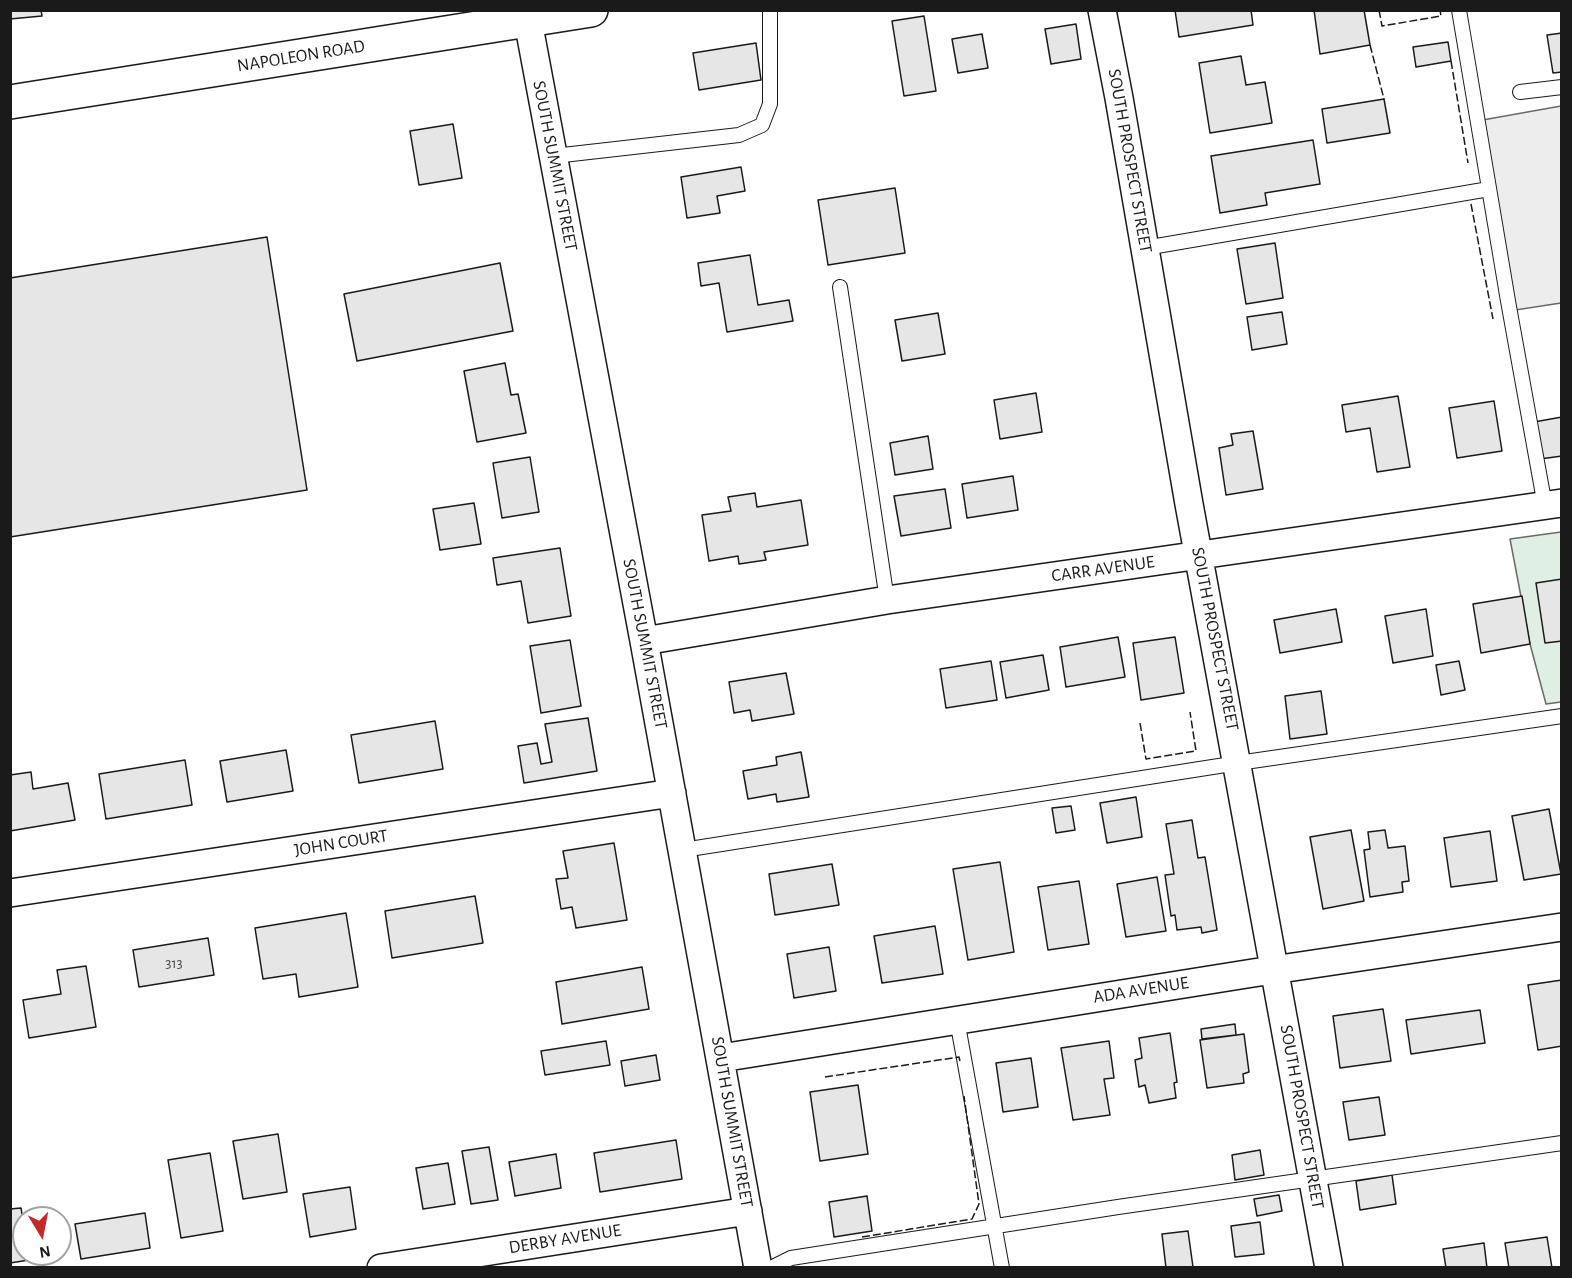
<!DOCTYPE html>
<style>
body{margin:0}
#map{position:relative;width:1572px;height:1278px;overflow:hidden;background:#fff;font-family:"Alegreya Sans",sans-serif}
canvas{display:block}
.frame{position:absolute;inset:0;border:12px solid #1a1a1a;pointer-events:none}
.north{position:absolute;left:12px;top:1206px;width:60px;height:60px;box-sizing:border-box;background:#fff;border:2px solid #a3a3a3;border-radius:50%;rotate:170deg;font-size:16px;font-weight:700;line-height:24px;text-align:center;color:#1a1a1a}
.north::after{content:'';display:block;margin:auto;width:21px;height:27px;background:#c62828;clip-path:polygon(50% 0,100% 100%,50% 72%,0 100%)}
</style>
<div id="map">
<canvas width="1572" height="1278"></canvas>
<div class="frame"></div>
<div class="north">N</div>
</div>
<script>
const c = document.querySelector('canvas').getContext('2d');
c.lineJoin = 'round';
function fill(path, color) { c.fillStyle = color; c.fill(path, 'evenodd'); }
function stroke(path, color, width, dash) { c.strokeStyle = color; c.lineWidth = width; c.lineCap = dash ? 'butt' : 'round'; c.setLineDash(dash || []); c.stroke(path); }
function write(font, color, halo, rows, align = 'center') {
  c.font = font + ' "Alegreya Sans",sans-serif'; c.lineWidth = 4.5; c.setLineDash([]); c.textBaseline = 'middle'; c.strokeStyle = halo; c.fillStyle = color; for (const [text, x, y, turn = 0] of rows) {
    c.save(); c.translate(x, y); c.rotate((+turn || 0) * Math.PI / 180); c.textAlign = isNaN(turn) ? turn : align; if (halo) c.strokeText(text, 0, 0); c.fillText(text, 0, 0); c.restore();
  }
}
const green = new Path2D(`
 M1561,532v170l-15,2 -16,-60 -20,-105z`);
fill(green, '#e0efe3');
stroke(green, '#6a6a6a', 1.5);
const parking = new Path2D(`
 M1561,106v197l-52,8 -32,-190z`);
fill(parking, '#ededed');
stroke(parking, '#6a6a6a', 1.5);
const building = new Path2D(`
 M10,10h31l1,6 -32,3z
 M1175,10h76l2,15 -74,12z
 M1314,10h50l6,35 -50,9z
 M924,16l12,75 -32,5 -12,-75z
 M1076,24l5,35 -30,5 -6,-35z
 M1562,33v39l-9,1 -6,-38z
 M982,34l6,34 -30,5 -6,-34z
 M1448,42l3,19 -35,6 -3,-20z
 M756,43l5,37 -62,10 -6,-37z
 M1241,56l5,29 19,-3 7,41 -62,10 -11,-70z
 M1384,99l6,34 -63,10 -5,-34z
 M453,124l9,54 -43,7 -9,-54z
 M1313,140l7,44 -55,9 2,12 -47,8 -9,-57z
 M741,167l4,24 -28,5 3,17 -33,5 -6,-41z
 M895,188l10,65 -77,12 -10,-65z
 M267,237l40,253 -297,47v-259z
 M1275,243l8,55 -37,6 -9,-55z
 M750,255l8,50 31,-5 4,21 -66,11 -8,-49 -18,3 -3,-23z
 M500,263l13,68 -156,30 -13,-67z
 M1282,312l5,32 -35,6 -5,-33z
 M938,313l7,41 -43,7 -7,-41z
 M505,363l6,32 7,-1 8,39 -49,9 -13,-71z
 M1036,393l6,39 -42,7 -6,-39z
 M1398,396l12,71 -33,5 -7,-44 -24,4 -4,-27z
 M1494,401l8,50 -45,7 -8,-50z
 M1562,417v39l-22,3 -6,-37z
 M1253,431l10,58 -37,6 -7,-47 14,-3 -2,-11z
 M928,436l5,33 -38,6 -5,-32z
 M530,457l9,55 -37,6 -9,-55z
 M1013,476l5,34 -51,8 -5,-34z
 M945,489l6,39 -50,8 -7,-40z
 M755,493l2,14 44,-7 7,45 -44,7 2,8 -27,4 -1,-8 -29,5 -7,-46 29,-4 -3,-14z
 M474,503l7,41 -41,6 -7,-41z
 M560,548l11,68 -43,7 -7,-42 -24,4 -4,-27z
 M1562,579v62l-17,2 -9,-60z
 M1522,596l8,48 -49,9 -8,-49z
 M1336,609l6,33 -62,11 -6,-33z
 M1426,609l7,47 -40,7 -8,-47z
 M1118,637l7,40 -59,10 -6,-40z
 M1175,637l9,56 -43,7 -8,-57z
 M570,640l11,66 -40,7 -11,-67z
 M1043,655l6,35 -43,8 -6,-36z
 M991,661l6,39 -51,8 -6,-39z
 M1459,661l6,29 -24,5 -5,-30z
 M786,673l8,41 -42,7 -2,-11 -16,3 -5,-31z
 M1321,691l6,43 -37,5 -5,-43z
 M588,718l9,53 -73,12 -6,-37 19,-3 4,21 11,-2 -7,-38z
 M435,721l8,48 -84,14 -8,-48z
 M286,750l7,41 -66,11 -7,-41z
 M801,752l8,45 -32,5 -1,-8 -28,5 -5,-28 34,-6 -1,-8z
 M185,760l7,45 -86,14 -7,-45z
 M31,772l2,17 35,-6 7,37 -65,11v-56z
 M1136,797l6,40 -35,6 -7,-40z
 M1071,806l4,24 -19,3 -4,-25z
 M1549,809l12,65 -37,6 -12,-64z
 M1192,820l6,38 7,-1 12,73 -15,3 -1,-6 -24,3 -2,-15 -4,1 -6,-41 9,-1 -8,-50z
 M1351,830l13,71 -41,8 -13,-72z
 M1385,830l3,18 17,-2 4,35 -7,1 1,10 -33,5 -6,-47 6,-1 -2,-17z
 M1490,831l7,50 -46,6 -7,-49z
 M614,843l13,77 -51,8 -4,-21 -11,2 -5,-30 12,-1 -5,-27z
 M1000,862l14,90 -46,8 -15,-91z
 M832,864l7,41 -64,10 -6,-41z
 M1157,877l9,54 -40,6 -9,-53z
 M1079,881l10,63 -41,6 -10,-63z
 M475,896l8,47 -91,15 -7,-47z
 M346,913l12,74 -59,10 -3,-23 -33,5 -8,-51z
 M935,926l8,48 -61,9 -8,-47z
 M208,938l6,37 -75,12 -6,-37z
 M829,947l7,44 -42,7 -7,-44z
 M86,966l10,61 -67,11 -6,-38 38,-6 -4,-24z
 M642,967l7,42 -87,15 -6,-42z
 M1562,980v66l-24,4 -10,-65z
 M1383,1009l8,52 -51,7 -7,-52z
 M1480,1010l5,33 -74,11 -5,-34z
 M1235,1024l1,11 -34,4 -1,-10z
 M1170,1033l7,49 -3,1 2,15 -27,5 -4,-18 -6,2 -4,-27 7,-2 -3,-20z
 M1244,1034l5,38 -6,2 1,9 -37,5 -7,-48z
 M606,1041l4,24 -65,10 -4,-24z
 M1109,1041l5,37 -10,1 6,36 -37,5 -12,-72z
 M656,1055l4,25 -35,6 -4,-25z
 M1031,1058l7,49 -35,5 -7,-49z
 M858,1085l10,69 -48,7 -10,-69z
 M1379,1097l6,38 -36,5 -6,-38z
 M278,1134l9,58 -44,7 -10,-58z
 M676,1140l6,39 -82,13 -6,-39z
 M489,1147l9,53 -27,4 -9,-53z
 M1260,1150l4,25 -29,5 -3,-25z
 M210,1153l13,78 -42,7 -13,-78z
 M556,1154l5,34 -46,8 -6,-34z
 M448,1163l7,41 -32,5 -7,-41z
 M1392,1175l4,29 -36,6 -4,-29z
 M350,1187l6,42 -46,8 -7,-43z
 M1279,1195l3,16 -25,5 -3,-17z
 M867,1196l5,35 -38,6 -5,-35z
 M21,1208l3,19v27h4l1,6 -19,3v-54z
 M145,1213l5,35 -69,11 -6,-35z
 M1260,1222l4,32 -29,3 -4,-31z
 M1188,1231l5,36 -27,1 -4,-34z
 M1547,1237l5,31h-43l-4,-25z
 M1484,1243l3,25h-41l-3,-19z`);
fill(building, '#e6e6e6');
stroke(building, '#1a1a1a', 1.5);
const lane = new Path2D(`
 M1459,10l49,291 37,205
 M1520,92l42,-5
 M554,156l185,-21 23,-10 8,-21v-94
 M1145,248l344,-59
 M840,287l47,313
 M683,850l555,-87 324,-47
 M957,1020l45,248
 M771,1268l20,-10 327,-51 444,-64`);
const street = new Path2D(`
 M1102,10l17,88 70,406 140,764
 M528,21l116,620 114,627
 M644,641l243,-41 675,-97
 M10,893l662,-100
 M721,1058l532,-85 309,-46
 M381,1268l367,-57`);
const secondary = new Path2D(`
 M10,102l581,-92`);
stroke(lane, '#1a1a1a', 16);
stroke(street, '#1a1a1a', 30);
stroke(secondary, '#1a1a1a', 36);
stroke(lane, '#fff', 14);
stroke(street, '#fff', 27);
stroke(secondary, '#fff', 33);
stroke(new Path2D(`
 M1379,10l3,16 59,-10 -1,-6
 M1370,45l14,54
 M1451,61l17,102
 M1471,204l22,115
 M1140,723l6,36 50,-8 -6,-39
 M825,1077l134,-20 1,4
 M862,1237l110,-18 7,-15 -15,-108`), '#1a1a1a', 1.5, [8, 3]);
write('15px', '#4d4d4d', null, [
 ["313",174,963]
]);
write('18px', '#1a1a1a', '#fff', [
 ["NAPOLEON ROAD",301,56,-9],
 ["SOUTH PROSPECT STREET",1130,161,80],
 ["SOUTH SUMMIT STREET",555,166,79],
 ["CARR AVENUE",1103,569,-8],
 ["SOUTH PROSPECT STREET",1215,639,79],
 ["SOUTH SUMMIT STREET",645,644,79],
 ["JOHN COURT",341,843,-9],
 ["ADA AVENUE",1141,990,-9],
 ["SOUTH PROSPECT STREET",1302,1117,80],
 ["SOUTH SUMMIT STREET",732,1122,80],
 ["DERBY AVENUE",565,1239,-9]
]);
</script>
